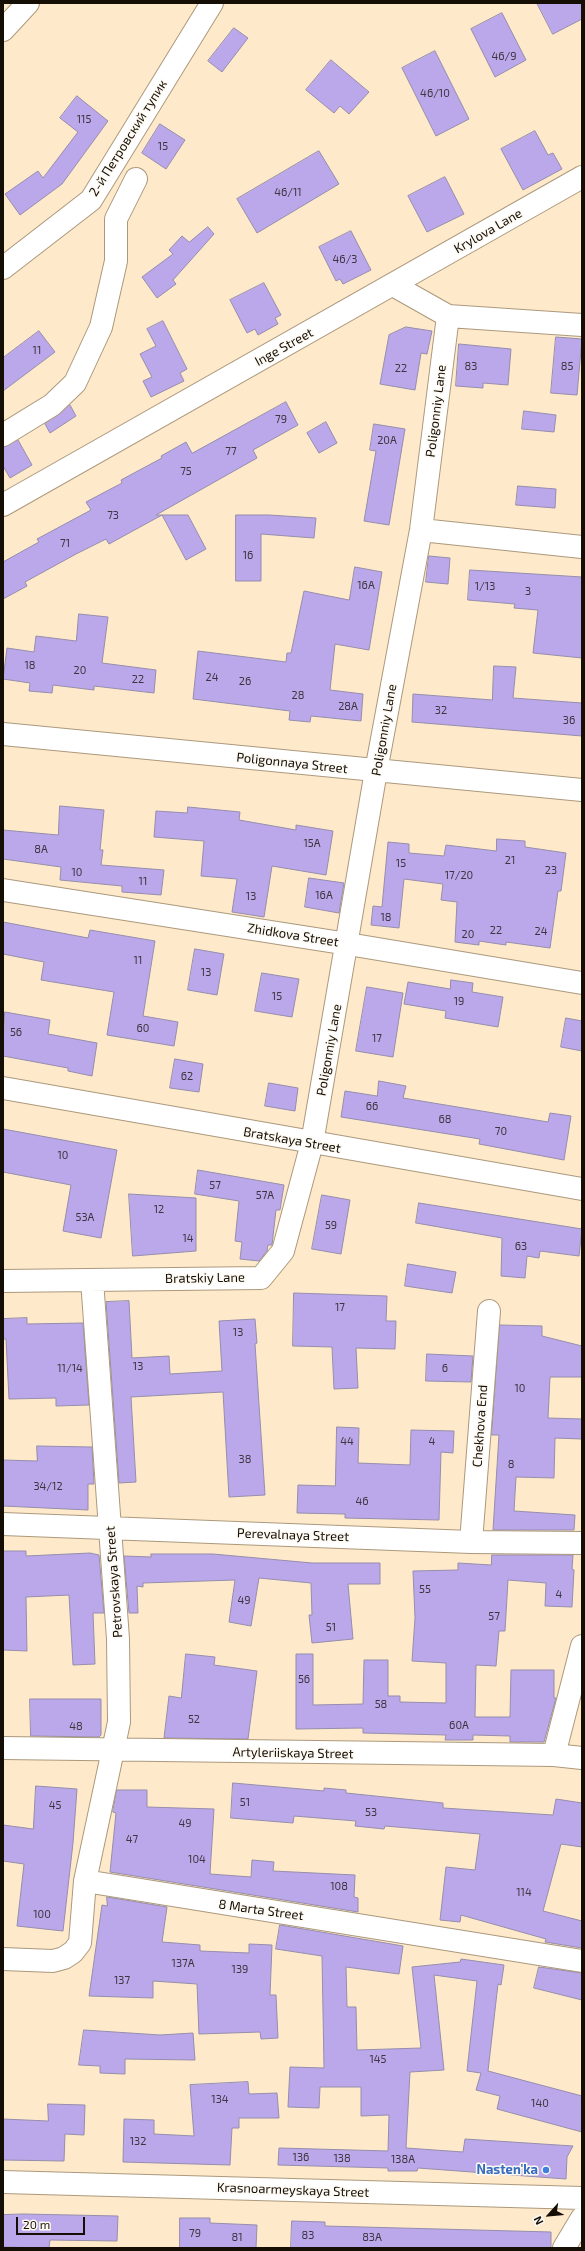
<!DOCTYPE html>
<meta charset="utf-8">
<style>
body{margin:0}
#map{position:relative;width:585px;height:2251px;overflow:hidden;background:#fee9cb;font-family:"Exo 2",sans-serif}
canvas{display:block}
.frame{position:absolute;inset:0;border:4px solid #150e05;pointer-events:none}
.north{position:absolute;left:529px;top:2195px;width:40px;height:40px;-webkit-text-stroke:3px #fdf9f3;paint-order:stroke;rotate:243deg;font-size:11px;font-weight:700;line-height:16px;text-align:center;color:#150e05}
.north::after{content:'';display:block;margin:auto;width:14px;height:18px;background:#150e05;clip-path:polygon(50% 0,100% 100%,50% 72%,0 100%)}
.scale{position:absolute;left:16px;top:2217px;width:69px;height:18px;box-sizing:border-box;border:2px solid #150e05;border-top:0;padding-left:5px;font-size:12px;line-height:14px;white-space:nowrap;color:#150e05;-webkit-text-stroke:3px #fdf9f3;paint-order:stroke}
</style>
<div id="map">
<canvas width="585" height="2251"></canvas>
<div class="frame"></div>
<div class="north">N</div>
<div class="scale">20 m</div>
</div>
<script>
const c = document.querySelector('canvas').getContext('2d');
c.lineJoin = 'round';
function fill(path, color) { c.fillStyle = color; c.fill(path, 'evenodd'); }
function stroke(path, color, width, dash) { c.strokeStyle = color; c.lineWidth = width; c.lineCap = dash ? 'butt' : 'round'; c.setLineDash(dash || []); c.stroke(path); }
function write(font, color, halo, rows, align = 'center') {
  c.font = font + ' "Exo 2",sans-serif'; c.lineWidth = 3; c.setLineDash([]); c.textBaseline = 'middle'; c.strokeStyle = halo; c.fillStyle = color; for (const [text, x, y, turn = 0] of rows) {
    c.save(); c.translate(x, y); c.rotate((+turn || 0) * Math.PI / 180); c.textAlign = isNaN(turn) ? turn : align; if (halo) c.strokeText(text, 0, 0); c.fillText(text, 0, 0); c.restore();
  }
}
const building = new Path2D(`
 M537,3h45v16l-29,15z
 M502,13l24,47 -31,17 -24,-48z
 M234,28l14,10 -26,34 -14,-11z
 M435,51l34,68 -33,17 -34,-68z
 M331,60l38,32 -20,22 -9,-8 -6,7 -28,-23z
 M77,96l31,25 -46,63 -42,31 -15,-21 33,-23 5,7 35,-46 -18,-14z
 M160,124l25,16 -19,29 -24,-16z
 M535,131l13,24 5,-2 9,16 -39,21 -22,-41z
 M319,151l20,33 -82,49 -20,-34z
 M445,177l19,37 -37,18 -19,-36z
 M208,227l6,7 -41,46 3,4 -19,14 -15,-21 31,-23 -4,-4 13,-14 7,6z
 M351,231l20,39 -28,14 -3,-5 -4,2 -17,-34z
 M264,283l17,32 -6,3 3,6 -20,11 -3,-6 -8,4 -17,-33z
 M163,321l24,48 -7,4 4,8 -33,16 -8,-16 9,-4 -12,-23 16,-8 -9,-17z
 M406,327l26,4 -5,23 -6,-1 -6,37 -35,-6 9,-49z
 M39,331l16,21 -52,39v-33z
 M556,337l26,2 -5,56 -26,-2z
 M459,344l52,5 -3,36 -25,-2v5l-27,-2z
 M286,402l12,23 -45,25 4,8 -101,57h32l18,34 -20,11 -24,-45 -53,29 -3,-5 -30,15 -51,28 2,4 -24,13v-37l36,-20 -2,-3 54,-29 -5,-8 36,-19 -1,-3 41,-22 -1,-2 25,-14 6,11z
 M70,405l6,11 -26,17 -5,-9z
 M524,411l32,4 -2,17 -32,-3z
 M326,422l11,21 -18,10 -12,-20z
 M374,424l31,5 -16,96 -25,-4 12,-70 -6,-1z
 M18,440l14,25 -22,13 -7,-12v-18z
 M518,486l38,3 -1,19 -39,-3z
 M236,515h33l47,3 -2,20 -53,-4v47h-25z
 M429,556l21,2 -2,26 -22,-2z
 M355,567l27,5 -13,78 -34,-6 -5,46 33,4 -2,27 -50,-5 -1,6 -21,-2 1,-9 -97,-12 5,-48 88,11 1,-9h4l13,-62 45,9z
 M470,570l112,7v81l-49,-5 5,-43 -24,-2 1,-4 -47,-4z
 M79,614l29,3 -6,46 54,7 -2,23 -60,-7v4l-41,-5 -1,8 -23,-2 1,-8 -27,-4 4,-31 27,4 2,-16 40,5z
 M494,666l22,1 -3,31 69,5v33l-170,-14 1,-28 79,6z
 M60,806l44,4 -4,40h3l-2,15 63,5 -3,25 -39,-3v-6l-62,-6 1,-13 -58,-8v-29l55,5z
 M188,807l52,5 -1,8 57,10v-5l37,6 -7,44 -54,-9 -8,51 -32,-5 5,-33 -36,-3 3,-35 -50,-4 2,-26 31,2z
 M497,839l28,2v6l41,6 -5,38h-3l-8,57 -44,-6v3l-27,-4v4l-24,-3 2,-40 -16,-2 2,-16 -39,-5 -5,49 -28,-3 2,-19 9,1 6,-65 21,2v9l35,3 2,-11 50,6z
 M309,878l35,5 -5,30 -34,-6z
 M3,922l85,16 2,-8 65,11 -12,75 35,6 -4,24 -67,-11 7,-43 -73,-12 3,-18 -41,-8z
 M195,949l29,5 -7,41 -29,-5z
 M262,973l37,6 -7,38 -37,-6z
 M451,980l22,3 -1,9 31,5 -5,30 -53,-9 1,-7 -42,-7 4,-22 42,7z
 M367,987l36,6 -10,64 -37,-6z
 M5,1012l45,8 -2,14 49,9 -5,33 -24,-5v-3l-65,-12z
 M566,1018l16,3v30l-21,-4z
 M175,1059l28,5 -4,28 -29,-4z
 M379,1081l27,5 -3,12 145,24 2,-9 21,3 -7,44 -85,-16 1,-5 -139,-22 4,-26 32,5z
 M269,1083l29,5 -3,23 -30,-5z
 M3,1129l114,21 -16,88 -38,-7 8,-46 -68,-13z
 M198,1170l86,15 -4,25h-4l-4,35h-4l-1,6 -8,10 -19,-2 2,-17 -7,-1 4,-40 -44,-7z
 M129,1194l67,4v53l-63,5z
 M322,1195l28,5 -9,54 -29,-5z
 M419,1203l163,26 -3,27 -39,-5 -1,7 -12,-2 -2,22 -24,-2 1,-38 -86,-15z
 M408,1264l48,8 -4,21 -47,-7z
 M294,1293l93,3 -1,25h10l-1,28 -39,-1 2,40 -24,1 -2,-42 -39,-1z
 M129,1301l3,57 37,-2 1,18 52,-3 -3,-50 36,-2 2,24 -2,1 10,151 -36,2 -6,-105 -92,5 5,85 -17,1 -13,-181z
 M27,1318v6l56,-1 6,82 -33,1v-8l-47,1 -3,-60h-3v-20z
 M500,1325l42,1v10l40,10v31h-32l-2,41 34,1v20l-27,-1 -1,40 -38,-1 -2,34 61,4 -1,15h-81l6,-95h-7z
 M427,1354l46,2 -2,26 -45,-1z
 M337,1427l22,1 -1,35 52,2 1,-35 43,1 -1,22 -12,-1 -2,68 -94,-2v-4l-48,-1 1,-28 37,1z
 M37,1446l55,1 2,37h-6v26l-85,-4v-46l34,1z
 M3,1551h23v5l64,-3 9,2 5,58h-11l2,51 -22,1 -4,-70 -43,2 1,54 -24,-1z
 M151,1554h62l99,9h68v21h-32l5,55 -41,4 -3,-28h3l-1,-32 -52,-5 -8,48 -22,-4 6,-42 -92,3v4l-6,-1 1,27h-9l-5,-57 27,1z
 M492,1555h81l-1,14 2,1 -2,37 -27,-1 1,-23 -38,-3 -3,51h-6l-3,35 -20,-1 -1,52h35l1,-47h43v28h2l-12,44h-34v-6l-37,-1v5h-28l1,-5 -83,-2v-5l-67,1v-75h17v51l50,-1 1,-44h24v36h12v6l46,1v-40l-34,-2 3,-43 -2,-47 45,-1v-7l33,2z
 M186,1654l29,3 -1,8 43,6 -9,68 -84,-1 5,-42 12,2z
 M30,1699h71v36l-2,2 -68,-1z
 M233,1783l91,8v-3l22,2v3l97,10v5l110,7 3,-16 26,4v44l-21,-3 -18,67 39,10v27l-37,-6 1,-3 -85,-24 -1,7 -20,-2 6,-53 29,3 5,-36 -95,-8 -1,3 -29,-3 1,-5 -62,-5 -1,7 -62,-5z
 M36,1786l41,3 -4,54 -10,88 -46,-5 7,-62 -21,-3v-36l30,4z
 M117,1790h30v17l67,2 -4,65 41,3 1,-17 22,2 -1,9 82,4 -1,22 4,1v14l-248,-40 6,-59 -3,-1z
 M107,1897l60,10 -5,35 38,3v6l49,2v-9l23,1 -2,50h6l2,43 -17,1 -1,-7 -61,2 -2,-50 -44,-3v17l-64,-2 13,-91 5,1z
 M280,1925l123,21 -4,28 -53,-7 1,40h9l1,43 64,-2 -9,-81 48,-5 1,-3 43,6 -3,20 -3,-1 -10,87 94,25v36l-85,-23 3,-13 -24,-6 5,-17 -14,-2 10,-90 -43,-6 10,95 -34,2 -4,76 57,4 2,-13 108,7 -6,11 -1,22 -148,-11 -1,3h-29v-3l-110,-3 1,-17 109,3 1,-36 -28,1v-29h-41l-1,21 -31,-1 2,-40 34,1 -2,-112 -46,-7z
 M539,1967l43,6v27l-48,-12z
 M84,2030l76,5 33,-2 2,27 -70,-1v15l-25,-1v-7l-21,-1z
 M248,2082l1,12 28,-1 2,25h-40v10h-7l-2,37 -107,-3 1,-43 30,1v14l40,2 -4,-51z
 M48,2104l37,1 -1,30 -19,-1 -1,27 -61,-1v-41l45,2z
 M23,2214l95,2 -1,25 -67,-1 -1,8 -46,-1v-32z
 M180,2218h30v5l47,2 -1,23h-76z
 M292,2221l33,1v4l226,6v16h-260z`);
fill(building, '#bba8ea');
stroke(building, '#958dac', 1);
const minor = new Path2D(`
 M3,30l25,-27
 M3,268l88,-68 121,-197
 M393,285l55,31 134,9
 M3,435l49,-30 23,-22 26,-56 15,-66v-42l20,-40
 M3,505l579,-328
 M421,530l161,17
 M3,734l579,56
 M3,890l345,54 234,39
 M3,1088l579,101
 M3,1281l258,-3 22,-27 29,-108 64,-372 45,-241 27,-214
 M3,1524l468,18 111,1
 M471,1542l18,-231
 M3,1748l551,7 28,3
 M554,1755l28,-109
 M85,1881l497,80
 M3,1959l50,2 11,-3 9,-6 7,-9 5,-62 34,-159 -1,-83 -26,-359`);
const major = new Path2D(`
 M3,2182l579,16
 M564,2248l18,-30`);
stroke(minor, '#ac997c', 24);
stroke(major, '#ac997c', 24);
stroke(minor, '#fff', 22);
stroke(major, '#fff', 22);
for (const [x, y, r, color] of [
 [546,2170,4,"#3f7fe0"]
]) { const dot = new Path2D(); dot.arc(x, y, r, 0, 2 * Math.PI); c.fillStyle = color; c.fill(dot); stroke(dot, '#fdf9f3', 1.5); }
write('11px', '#3e343e', null, [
 ["46/9",504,56],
 ["46/10",435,93],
 ["115",84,119],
 ["15",163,146],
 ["46/11",288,192],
 ["46/3",345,259],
 ["11",37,350],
 ["83",471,366],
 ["85",567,366],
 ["22",401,368],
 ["79",281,419],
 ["20А",387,440],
 ["77",231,451],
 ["75",186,471],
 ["73",113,515],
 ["71",65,543],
 ["16",248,555],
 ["16А",366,585],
 ["1/13",485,586],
 ["3",528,591],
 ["18",30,665],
 ["20",80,670],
 ["24",212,677],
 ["22",138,679],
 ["26",245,681],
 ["28",298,695],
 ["28А",348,706],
 ["32",441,710],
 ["36",569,720],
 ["15А",312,843],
 ["8А",41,849],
 ["21",510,860],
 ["15",401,863],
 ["23",551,870],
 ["10",77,872],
 ["17/20",459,875],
 ["11",143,881],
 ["16А",324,895],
 ["13",251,896],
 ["18",386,917],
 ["22",496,930],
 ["24",541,931],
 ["20",468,934],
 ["11",138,960],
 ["13",206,972],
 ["15",277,996],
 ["19",459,1001],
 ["60",143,1028],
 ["56",16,1032],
 ["17",377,1038],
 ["62",187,1076],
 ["66",372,1106],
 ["68",445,1119],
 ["70",501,1131],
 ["10",63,1155],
 ["57",215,1185],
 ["57А",265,1195],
 ["12",159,1209],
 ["53А",85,1217],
 ["59",331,1225],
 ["14",188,1238],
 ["63",521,1246],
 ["17",340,1307],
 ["13",238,1332],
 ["13",138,1366],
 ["11/14",70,1368],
 ["6",445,1368],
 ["10",520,1388],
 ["44",347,1441],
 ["4",432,1441],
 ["38",245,1459],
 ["8",511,1464],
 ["34/12",48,1486],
 ["46",362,1501],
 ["55",425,1589],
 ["4",559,1594],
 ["49",244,1600],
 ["57",494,1616],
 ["51",331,1627],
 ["56",304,1679],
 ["58",381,1704],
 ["52",194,1719],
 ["60А",459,1725],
 ["48",76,1726],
 ["51",245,1802],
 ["45",55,1805],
 ["53",371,1812],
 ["49",185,1823],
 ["47",132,1839],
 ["104",197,1859],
 ["108",339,1886],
 ["114",524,1892],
 ["100",42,1914],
 ["137А",183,1963],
 ["139",240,1969],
 ["137",122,1980],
 ["145",378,2059],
 ["134",220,2099],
 ["140",540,2103],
 ["132",138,2141],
 ["136",301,2157],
 ["138",342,2158],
 ["138А",403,2159],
 ["79",195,2233],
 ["83",308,2235],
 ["81",237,2237],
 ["83А",372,2237]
]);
write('13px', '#150e05', '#fdf9f3', [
 ["2-й Петровский тупик",128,138,-58],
 ["Krylova Lane",488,231,-30],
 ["Inge Street",284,347,-29],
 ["Poligonniy Lane",436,411,-83],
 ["Poligonniy Lane",384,730,-80],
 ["Poligonnaya Street",292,763,6],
 ["Zhidkova Street",293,935,9],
 ["Poligonniy Lane",329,1050,-80],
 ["Bratskaya Street",292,1140,10],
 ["Bratskiy Lane",205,1278,-1],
 ["Chekhova End",480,1426,-86],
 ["Perevalnaya Street",293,1535,2],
 ["Petrovskaya Street",114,1582,-94],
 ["Artyleriiskaya Street",293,1753,1],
 ["8 Marta Street",261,1910,8],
 ["Krasnoarmeyskaya Street",293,2190,2]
]);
write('bold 13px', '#366cbe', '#fdf9f3', [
 ["Nasten'ka",538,2170]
], 'right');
</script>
